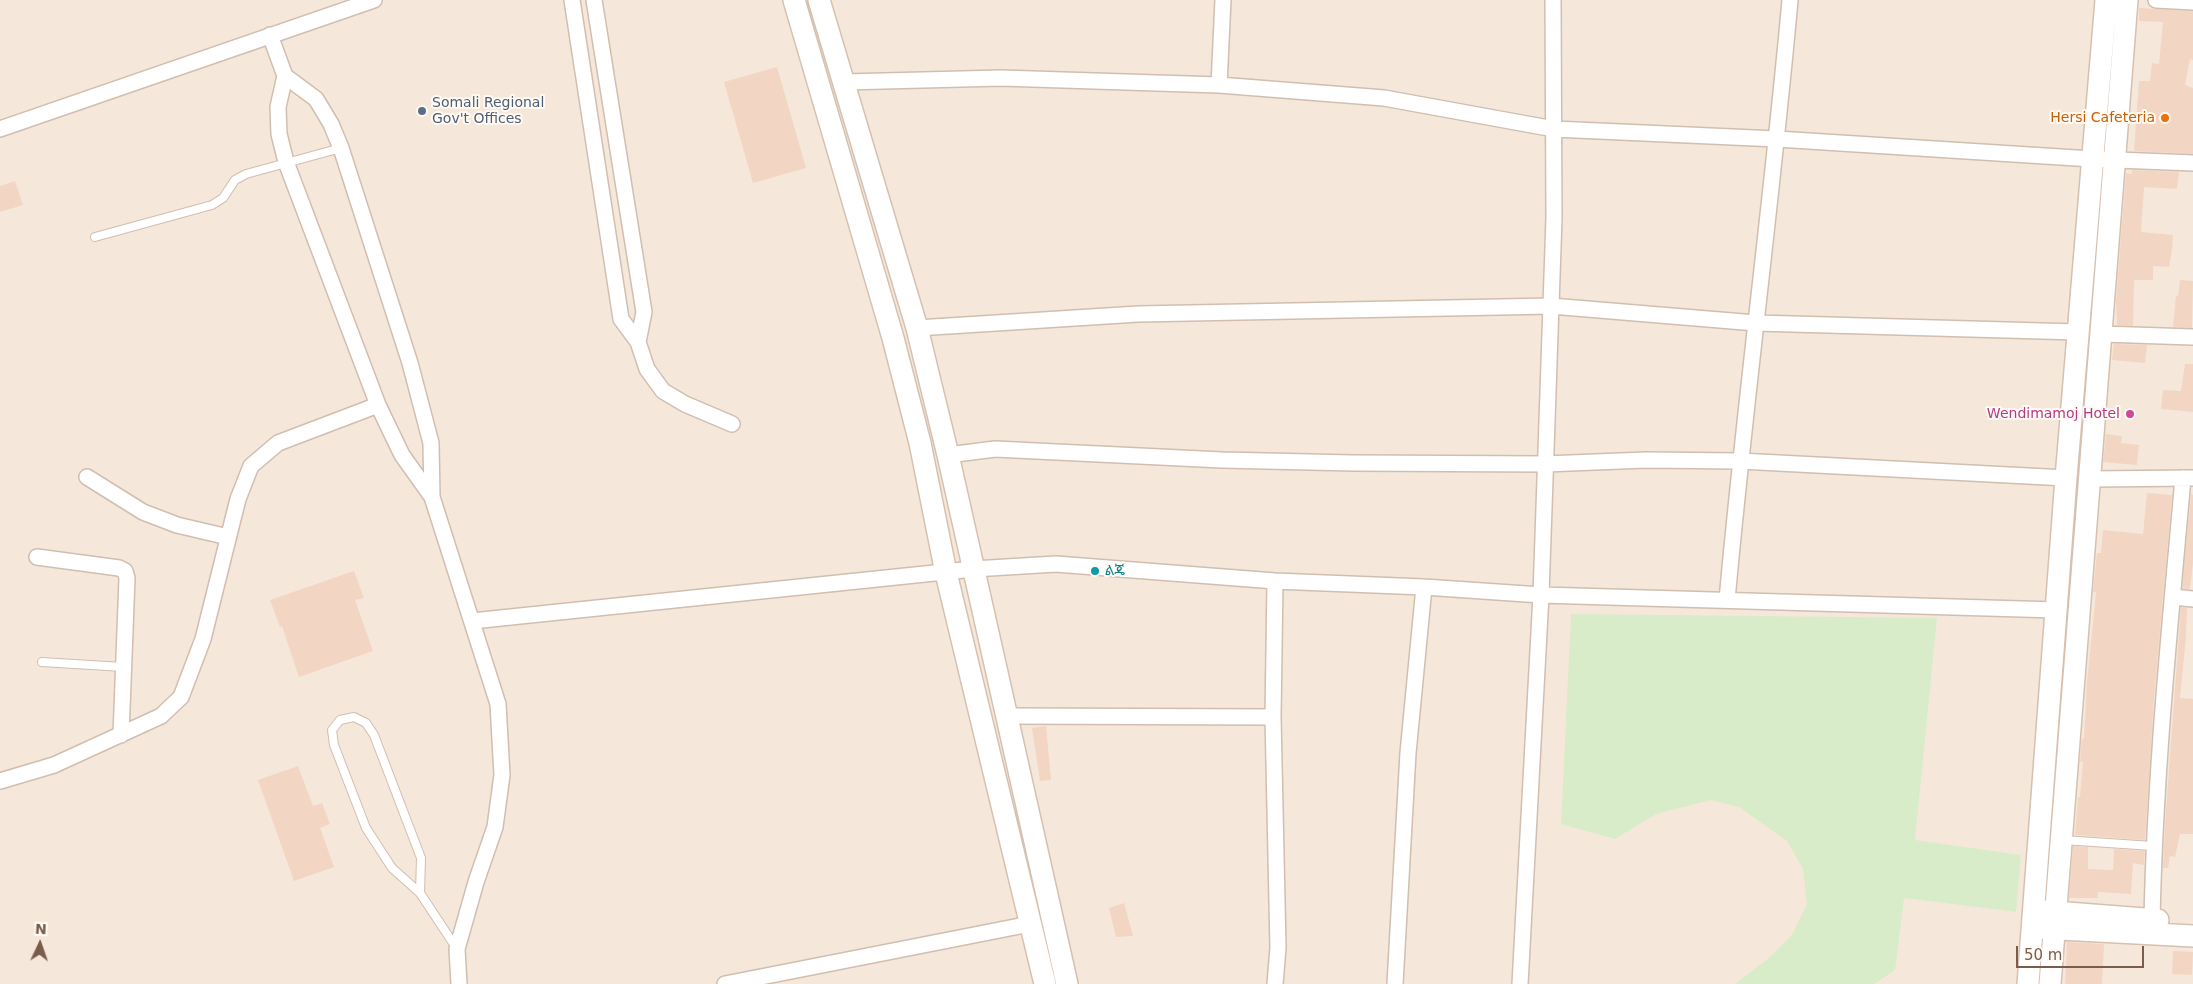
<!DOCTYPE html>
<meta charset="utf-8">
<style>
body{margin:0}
#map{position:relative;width:2193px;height:984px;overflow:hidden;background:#fdf6ec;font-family:"DejaVu Sans",sans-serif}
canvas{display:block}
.north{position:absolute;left:15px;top:919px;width:50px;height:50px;-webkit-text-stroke:4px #fffaf3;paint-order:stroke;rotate:3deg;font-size:14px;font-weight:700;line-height:20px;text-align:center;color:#7a5c4d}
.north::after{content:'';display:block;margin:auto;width:18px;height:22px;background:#7a5c4d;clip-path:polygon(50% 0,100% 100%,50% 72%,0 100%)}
.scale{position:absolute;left:2016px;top:946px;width:128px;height:22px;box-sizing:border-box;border:2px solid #7a5c4d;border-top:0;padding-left:6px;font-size:15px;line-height:18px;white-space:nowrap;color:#7a5c4d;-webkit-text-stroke:4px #fffaf3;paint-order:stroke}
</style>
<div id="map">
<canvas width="2193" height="984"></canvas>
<div class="north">N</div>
<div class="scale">50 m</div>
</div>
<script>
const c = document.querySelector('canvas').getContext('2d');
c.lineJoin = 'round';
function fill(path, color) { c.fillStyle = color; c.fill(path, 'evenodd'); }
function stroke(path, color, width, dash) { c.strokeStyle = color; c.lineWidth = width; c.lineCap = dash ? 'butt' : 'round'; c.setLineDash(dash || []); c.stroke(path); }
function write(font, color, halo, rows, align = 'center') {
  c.font = font + ' "DejaVu Sans","Noto Sans Ethiopic",sans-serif'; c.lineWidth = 4; c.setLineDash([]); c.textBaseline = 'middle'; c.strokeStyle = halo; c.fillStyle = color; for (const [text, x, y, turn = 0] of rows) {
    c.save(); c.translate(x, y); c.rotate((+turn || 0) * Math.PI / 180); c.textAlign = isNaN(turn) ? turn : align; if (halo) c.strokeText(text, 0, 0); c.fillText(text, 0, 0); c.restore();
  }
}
fill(new Path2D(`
 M0,0h2193v984h-2193z`), '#f5e8da');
fill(new Path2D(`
 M1571,614l366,4 -22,222 106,15 -5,57 -112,-14 -9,72 -21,14h-139l34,-26 23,-23 15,-31 -4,-35 -16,-28 -48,-34 -28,-7 -55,14 -41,25 -54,-15z`), '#d8ecc9');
fill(new Path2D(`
 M2139,8l54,3v49l-3,-1 -5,26 8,3v66l-59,-3 5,-70h11l2,-18 7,1 4,-42 -24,-1z
 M777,67l29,101 -53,15 -29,-101z
 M2132,170l47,2 -2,17 -33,-2 -3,45 32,3 -1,15 -3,17 -16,-1v14h-19l-1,46 -16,-1 -1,-24 10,-128 6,1z
 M15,181l8,24 -23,7v-26z
 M2180,280l13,1 -1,47 -19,-1 3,-31h2z
 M2114,344l33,1 -2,18 -33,-3z
 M2185,364h8v48l-32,-3 2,-19 18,1z
 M2106,434l16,2 -1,7 18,2 -2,20 -34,-3z
 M2147,493l25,2 -18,203 -9,142 -70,-5 3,-38h2l3,-35 -3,-1 2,-22h2l3,-57 9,-90h-3l4,-39h4l2,-23 40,4z
 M2191,494l2,1v68l-3,26h-8z
 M354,571l10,27 -9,2 18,51 -74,26 -17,-51 -2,1 -10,-27z
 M2181,607l6,1 -1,28 -6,62 13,1v135h-13l-5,23 -5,-1 -2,12h-5l3,-58z
 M1046,726l5,54 -11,1 -8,-53z
 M298,766l15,40 9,-3 8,21 -10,4 14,39 -40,14 -36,-101z
 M2073,846l15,1v22l25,1 1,-21 31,2 -1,14 -11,-2 -2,31 -33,-2v6h-29z
 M1124,903l9,33 -17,1 -7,-29z
 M2067,942l37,2 -2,40h-37z
 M2173,951l20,1 -1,23 -20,-1z`), '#f3d5c3');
const lane = new Path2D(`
 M95,237l117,-32 11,-7 12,-18 11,-6 95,-26
 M42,662l81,5
 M2063,840l90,6
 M420,893l1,-35 -47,-123 -8,-12 -12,-6 -14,3 -8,10 2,15 32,83 26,40 28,25 37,56`);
const street = new Path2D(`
 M572,0l49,319 17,23 9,27 16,22 22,13 47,20
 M594,0l50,312 -6,30
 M2156,0l37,2
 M270,35l15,41 -7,31 1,27 7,28 92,243 24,50 30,42
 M285,76l31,23 15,25 10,24 69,215 21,80 1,54 66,207 4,71 -7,52 -19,55 -19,67 2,35
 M844,82l157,-4 218,7 165,13 170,31 223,10 315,20 101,4
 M1219,85l4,-85
 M0,129l374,-129
 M917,328l221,-14 413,-8 205,17 322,9
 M2102,334l91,3
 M948,455l47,-6 227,11 131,3 192,1 101,-4 94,1 326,17
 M87,477l56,35 34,13 51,12
 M2090,479l103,-1
 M37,557l82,11 6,3 2,7 -6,157
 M2173,597l20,2
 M1727,600c18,-200 45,-399 63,-600
 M472,621l501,-52 83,-5 219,17 149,6 117,8 515,15
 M1006,716l267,1
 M0,781l54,-16 107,-49 20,-19 22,-58 35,-140 13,-33 27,-23 100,-38
 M2152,920c3,-148 18,-295 31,-442
 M725,984l305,-60
 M1275,984l3,-36 -5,-231 2,-136
 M1395,984l13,-231 16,-166
 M1520,984l21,-389 13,-377 -1,-218`);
const secondary = new Path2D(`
 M794,0l99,338 27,105 26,130 99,411
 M819,0l98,328 31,127 119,529
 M2041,911l117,9
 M2041,928l152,8
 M2028,984l38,-506 40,-478
 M2050,984l77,-984`);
stroke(lane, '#d1beb0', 10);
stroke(street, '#d1beb0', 18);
stroke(secondary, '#d6c0b0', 24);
stroke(lane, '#fff', 8);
stroke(street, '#fff', 15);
stroke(secondary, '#fff', 21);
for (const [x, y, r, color] of [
 [422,111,5,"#5c6f8a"],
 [2165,118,5,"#e8710a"],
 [2130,414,5,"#d1479c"],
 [1095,571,5,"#0f9aa8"]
]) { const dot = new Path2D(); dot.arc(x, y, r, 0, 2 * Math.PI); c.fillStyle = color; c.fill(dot); stroke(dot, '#fffaf3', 2); }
write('14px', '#4e5e75', '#fffaf3', [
 ["Somali Regional",432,103],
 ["Gov't Offices",432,119]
], 'left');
write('14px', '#c56008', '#fffaf3', [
 ["Hersi Cafeteria",2155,118]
], 'right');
write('14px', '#b23c85', '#fffaf3', [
 ["Wendimamoj Hotel",2120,414]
], 'right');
write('14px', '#0d838f', '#fffaf3', [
 ["ልጄ",1105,571]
], 'left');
</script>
